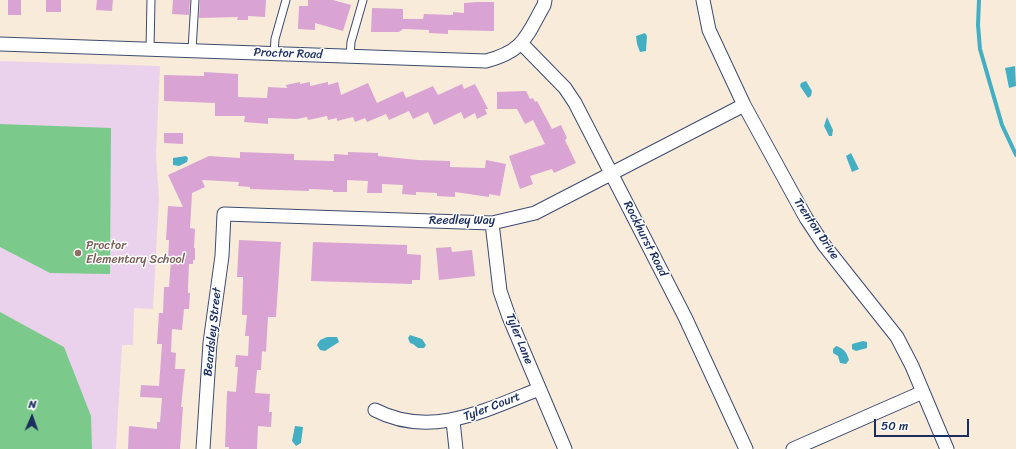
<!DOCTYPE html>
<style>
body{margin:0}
#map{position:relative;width:1016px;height:449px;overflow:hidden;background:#f9ebda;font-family:Sriracha,sans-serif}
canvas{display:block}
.north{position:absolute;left:12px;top:397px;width:40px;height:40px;-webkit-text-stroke:3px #fff;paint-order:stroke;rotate:2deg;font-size:11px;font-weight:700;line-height:16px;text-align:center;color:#1b2f5e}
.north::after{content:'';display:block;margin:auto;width:14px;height:18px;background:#1b2f5e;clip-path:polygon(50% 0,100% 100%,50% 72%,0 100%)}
.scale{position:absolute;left:874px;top:419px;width:95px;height:18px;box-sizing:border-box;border:2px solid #1b2f5e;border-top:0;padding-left:5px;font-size:12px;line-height:14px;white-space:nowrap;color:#1b2f5e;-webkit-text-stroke:3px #fff;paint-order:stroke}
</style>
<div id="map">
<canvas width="1016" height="449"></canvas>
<div class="north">N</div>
<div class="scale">50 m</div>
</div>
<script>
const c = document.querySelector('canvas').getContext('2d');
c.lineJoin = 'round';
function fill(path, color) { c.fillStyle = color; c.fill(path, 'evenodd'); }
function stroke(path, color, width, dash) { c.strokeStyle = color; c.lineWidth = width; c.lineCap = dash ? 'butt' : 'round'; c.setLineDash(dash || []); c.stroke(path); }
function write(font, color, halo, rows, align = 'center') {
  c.font = font + ' Sriracha,sans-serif'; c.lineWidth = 3; c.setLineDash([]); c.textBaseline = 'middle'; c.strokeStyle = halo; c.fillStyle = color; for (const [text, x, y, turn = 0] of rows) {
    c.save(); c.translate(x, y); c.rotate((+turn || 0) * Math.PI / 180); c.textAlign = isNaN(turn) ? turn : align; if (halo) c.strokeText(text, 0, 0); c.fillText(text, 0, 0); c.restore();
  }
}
fill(new Path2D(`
 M0,61l160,5 -4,89 3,43 -6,111 -19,-1 -1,37h-11l-6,104h-116z`), '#ead1ec');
fill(new Path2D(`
 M0,124l111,4 -1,146 -60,-1 -50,-26z
 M0,312l64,35 27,69 1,33h-92z`), '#7bca8b');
fill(new Path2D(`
 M645,33l2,3 -1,15 -6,1 -3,-8 -1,-8z
 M1015,66l1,20 -7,2 -4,-20z
 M806,81l6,10 -1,5 -3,2 -8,-12 1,-3z
 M827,117l6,13 -1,6h-3l-5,-10z
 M851,153l8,16 -7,3 -6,-16z
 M186,156l2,2 -1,4 -8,4 -6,-1v-7z
 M410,335l12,4 4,6 -2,3h-6l-5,-4 -3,-1 -2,-5z
 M327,337h10l2,5 -14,9 -5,-1 -3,-5 3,-5z
 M863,341l4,1v6l-11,3 -4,-2v-5z
 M836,346c7,2 11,6 13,14l-3,4 -6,-1 -2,-7 -5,-3v-4z
 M295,426l8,1 -2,16 -5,3 -4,-5z`), '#44afc3');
stroke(new Path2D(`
 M979,0l-1,25 2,24 22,76 14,30`), '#44afc3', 4);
fill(new Path2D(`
 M8,0h13v15h-13z
 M46,0h15v12h-15z
 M97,0h16l-1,11 -16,-1z
 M173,0h17l-1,15 -17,-1z
 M200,0h66l-1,17 -17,-1v4h-11l1,-3 -39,1z
 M308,0h25l18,5 -8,26 -28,-8v7l-17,-1 1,-23h9z
 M477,2h17v29l-46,-1v4l-19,-1v-3l-26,-1 -4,3h-28l1,-24 31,1v10h20l1,-5 29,1v-3l11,1v-10z
 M204,72l34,2v23l29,1 1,-11 19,1 -1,-3 14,-3v2l10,-2v4l18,-4v3l10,-3 3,13 27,-12 9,20 26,-12 3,7 27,-12 5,9 24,-11 2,5 11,-5 13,25h-3l2,5 -10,5 -2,-6 -11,6 -3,-7 -27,13 -6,-13 -15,7 -4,-8 -20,9 -3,-6 -19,8 -2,-4 -10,4 -2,-5 -16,4v-3l-9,2 -1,-4 -19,4 -1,-3 -10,2 -29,-1v6l-24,-2 1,-6h-30v-13l-51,-2v-26l40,1z
 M526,91l4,8 3,-1 2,4 2,-1 15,28 9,-4 6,13 -2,2 11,23 -22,10 -2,-4 -22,7 3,8 -13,5 -11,-33 36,-12 -12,-24 -8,4 -8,-15h-20v-17z
 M164,133h19v11l-19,-1z
 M240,152l54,2v6l40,1v-7l14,1v-3l30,1v3l40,4 32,1v6l35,1 1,-8 20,4 -6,32 -11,-2v3l-34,-5v5l-18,-1v-3l-21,-1v3l-14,-1 1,-9 -21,-1v9h-15l1,-12 -21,-1v12h-14v-2l-24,-1v2l-59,-2v-2l-12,-1 1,-4 -37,-2 3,7 -13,6 -2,35 5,1 -1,19h1v12h-2v4h-4l-1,25v4h2l-1,16h-5l-2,21 -10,-1 -1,23 5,1 -1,16h10l-4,38h2l-3,42h-52l1,-23 28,3v-7h3l2,-24 -22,-1 1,-12 18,1 3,-42h-5l2,-31h4l1,-26h5l2,-27h-3l1,-20h-3l2,-34 15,1 -15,-32 41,-19 31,2z
 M239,240l42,2 -5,75h-8l-2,35 -4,-1 -1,19h-4l-2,23 15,1 -1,18h3l-1,15 -13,-1 -1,23h-28v-2h-4l2,-56 9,1 2,-25h-3l1,-12 12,1 1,-20h-4l2,-21h-5l1,-38h-6z
 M313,242l94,3v9l14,1 -1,25h-8v4l-101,-3z
 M451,247l1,5 20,-2 3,26 -36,4 -3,-32z`), '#d9a4d4');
const service = new Path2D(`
 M150,49l1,-49
 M192,50l3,-50
 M274,53l1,-14 11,-39
 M350,57l1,-15 12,-42`);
const minor = new Path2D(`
 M703,0l6,30 35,75 62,113 18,27 73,92 15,29 35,83
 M0,44l486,17c38,-10 40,-24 58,-56l1,-5
 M522,44l43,44 10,15 110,214 61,132
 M492,223l8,68 9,26 56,132
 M375,410c56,29 111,0 164,-21
 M453,421l3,28
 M203,449l7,-106 12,-87 2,-42 268,9 43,-10 209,-108
 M793,449l130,-57`);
stroke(service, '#3c4b71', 9);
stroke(minor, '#3c4b71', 15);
stroke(service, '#fff', 7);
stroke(minor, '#fff', 13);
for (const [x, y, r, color] of [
 [78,253,4,"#8d6e63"]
]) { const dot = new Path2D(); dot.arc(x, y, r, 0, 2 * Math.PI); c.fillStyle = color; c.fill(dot); stroke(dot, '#fff', 1.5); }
write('12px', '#1b2f5e', '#fff', [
 ["Proctor Road",288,54,2],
 ["Reedley Way",462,221],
 ["Trenton Drive",816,229,56],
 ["Rockhurst Road",645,239,63],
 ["Beardsley Street",213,332,-84],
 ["Tyler Lane",519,339,68],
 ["Tyler Court",492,407,-21]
]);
write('12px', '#785e54', '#fff', [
 ["Proctor",86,246],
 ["Elementary School",86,260]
], 'left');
</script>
